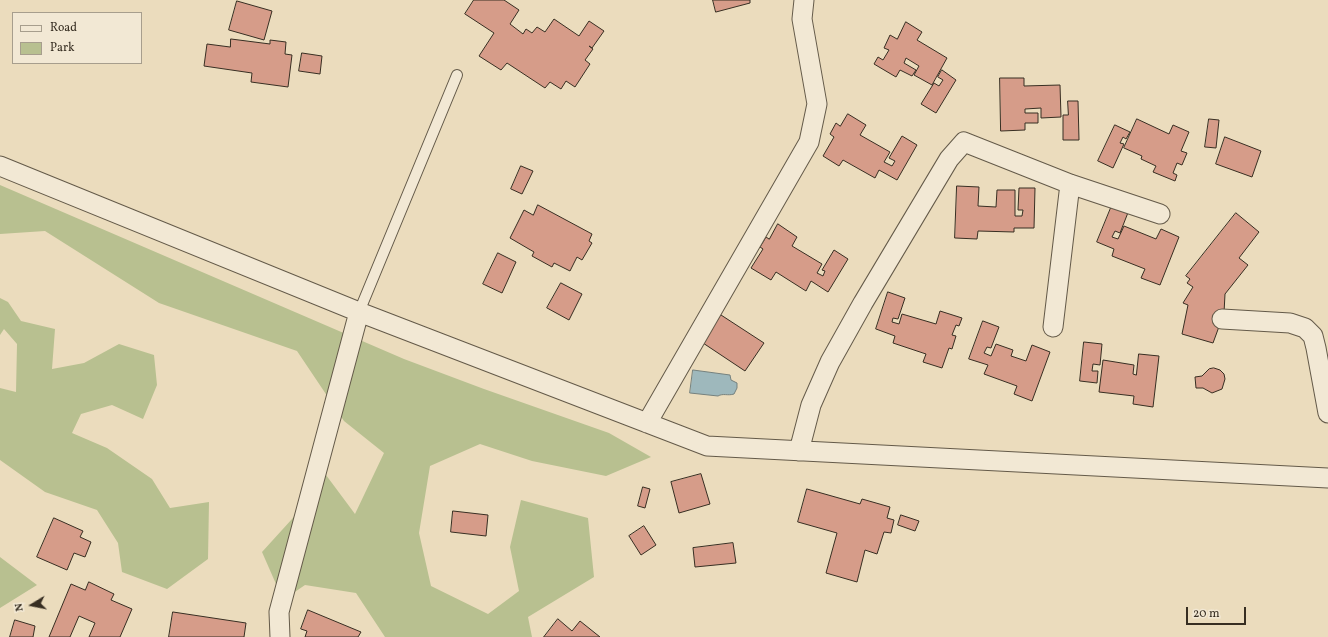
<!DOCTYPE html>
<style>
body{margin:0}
#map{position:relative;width:1328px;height:637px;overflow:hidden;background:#ebdcbd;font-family:Vollkorn,serif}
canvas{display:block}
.legend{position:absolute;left:12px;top:12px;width:130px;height:52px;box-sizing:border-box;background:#f2e8d4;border:1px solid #a79e8d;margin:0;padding:5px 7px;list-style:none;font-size:12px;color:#372e22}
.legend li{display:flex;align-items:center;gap:8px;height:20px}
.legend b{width:20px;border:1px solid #a79e8d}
.north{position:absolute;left:12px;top:585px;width:40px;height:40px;-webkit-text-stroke:3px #f2e8d4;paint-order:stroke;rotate:260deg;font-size:11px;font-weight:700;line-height:16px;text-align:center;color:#372e22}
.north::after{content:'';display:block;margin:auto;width:14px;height:18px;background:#372e22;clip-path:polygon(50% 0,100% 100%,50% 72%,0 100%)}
.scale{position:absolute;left:1186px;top:607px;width:60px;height:18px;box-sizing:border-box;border:2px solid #372e22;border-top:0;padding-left:5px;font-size:12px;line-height:14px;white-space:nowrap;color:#372e22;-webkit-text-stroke:3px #f2e8d4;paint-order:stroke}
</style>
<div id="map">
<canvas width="1328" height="637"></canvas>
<ul class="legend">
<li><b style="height:5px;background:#f2e8d4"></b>Road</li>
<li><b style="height:11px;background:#b8c090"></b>Park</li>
</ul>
<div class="north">N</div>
<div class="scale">20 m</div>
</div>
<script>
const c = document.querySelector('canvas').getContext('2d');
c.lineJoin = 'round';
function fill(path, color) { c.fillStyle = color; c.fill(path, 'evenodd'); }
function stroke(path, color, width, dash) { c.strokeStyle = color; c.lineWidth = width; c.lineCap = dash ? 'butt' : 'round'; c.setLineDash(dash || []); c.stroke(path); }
fill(new Path2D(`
 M0,185l404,174 80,30 125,44 42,24 -45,19 -74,-15 -52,-17 -50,22 -11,67 12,53 57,28 31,-23 -9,-44 11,-47 67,18 6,59 -66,40 4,20h-147l-29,-44 -51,-8 -22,15 -21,-48 30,-33 34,-44 29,39 29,-61 -40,-32 -47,-70 -138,-48 -114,-72 -45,3z
 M0,298l8,4 13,19 34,8 -3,40 32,-6 35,-19 35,11 3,30 -14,34 -31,-14 -31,9 -9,19 35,15 45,31 18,29 39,-6 -1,57 -41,30 -45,-17 -4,-29 -21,-33 -52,-18 -45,-32v-72l16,4 1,-48 -13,-15 -4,6z
 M0,557l37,28 -37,23z`), '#b8c090');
const water = new Path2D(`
 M693,370l37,5 1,5 6,3v5l-3,6c-6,2 -11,-1 -16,2l-28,-3z`);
fill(water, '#9eb8bc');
stroke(water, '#75817e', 1);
const building = new Path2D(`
 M474,0h30l15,10 -9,14 13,10 3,-5 6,4 5,-6 8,5 9,-13 25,17 10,-15 15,10 -12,17 -3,-2 4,3 -8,11 5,4 -15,23 -9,-6 -5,8 -11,-7 -5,6 -38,-25 -6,7 -22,-14 15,-23 -29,-19z
 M713,0h37v3l-34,9z
 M237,1l35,10 -8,29 -35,-10z
 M906,22l16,10 -5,8 30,18 -15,27 -18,-10 5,-9 -13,-8 -2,5 12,7 -4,6 -12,-6 -4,7 -22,-13 4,-7 5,3 6,-10 -5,-2 6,-13 7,4z
 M231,39l39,5v-4l16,2 -1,12 7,1 -4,32 -37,-5 1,-9 -48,-7 3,-22 23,3z
 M302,53l20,3 -2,18 -21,-3z
 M942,70l14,10 -20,33 -15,-9 13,-21 5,3 4,-6 -5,-3z
 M1000,78h24v8l36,-1 1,32 -20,1v-10l-16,1v4h13v10h-13v7l-24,1z
 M1068,101h10l1,39h-16v-25h5z
 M848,114l18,11 -6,10 30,17 -6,10 8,4 3,-5 -6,-3 13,-22 15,9 -20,35 -18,-10 -4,8 -32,-18 -4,6 -16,-10 11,-19 -4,-3 6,-11 4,3z
 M1137,119l32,15 4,-9 16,7 -8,19 6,2 -5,12 -5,-2 -4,10 4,2 -2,6 -22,-9 3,-6 -15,-7 1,-3 -18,-8z
 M1209,119l10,1 -3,28 -11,-1z
 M1115,125l15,7 -4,7 -3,-2 -3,6 4,1 -11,24 -15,-7z
 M1225,137l36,14 -9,26 -36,-13z
 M521,166l12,5 -11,23 -11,-5z
 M957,186l22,1 -1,19 18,1 1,-17h18v26h7l1,-6h-5l1,-22h16l-1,40h-20v4l-36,-1 -1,8 -22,-1z
 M1113,203l16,7 -9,23 -5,-2 -3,6 6,2 6,-13 32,13 5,-10 18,8 -19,48 -19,-7 4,-9 -33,-13 2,-7 -17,-7z
 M538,205l54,29 -3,7 3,2 -10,17 -5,-3 -7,14 -16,-8 -2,4 -20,-11 2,-4 -24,-14 14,-28 9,5z
 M1236,213l23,19 -20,26 9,7 -23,29 -1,19 -11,30 -31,-9 6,-29 -5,-2 10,-16 -6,-4 3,-4 -4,-3z
 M778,224l19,13 -5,9 30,18 -5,9 6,3 2,-5 -3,-1 12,-20 14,9 -20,33 -17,-11 -5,10 -30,-19 -5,8 -20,-12 12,-19 -3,-2 6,-10 3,2z
 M498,253l18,9 -14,31 -19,-9z
 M561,283l21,11 -13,26 -22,-12z
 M888,292l17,6 -7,21 -5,-1 -1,4 7,2 3,-10 34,10 4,-13 22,7 -3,8 -3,-1 -4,10 4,1 -4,13 -3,-1 -7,20 -19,-6 3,-8 -33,-11 2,-7 -19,-7z
 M721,315l43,28 -19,28 -42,-28z
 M983,321l16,6 -8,21 -4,-1 -3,6 7,3 5,-12 17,6 -2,6 15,5 6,-16 18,7 -18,49 -18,-7 3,-8 -33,-12 4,-9 -19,-6z
 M1084,342l18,2 -2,21 -7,-1 -1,7h6l-1,12 -17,-2z
 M1139,354l20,2 -6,51 -20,-3 1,-8 -35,-4 4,-32 31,5 -1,9 3,1z
 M1214,368l6,2 4,4 1,5 -3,10 -10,4 -9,-5h-7l-1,-11 7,-1 7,-7z
 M701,474l9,30 -31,9 -8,-31z
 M643,487l7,2 -5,19 -7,-2z
 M807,489l53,15 2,-5 28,8 -3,11 7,2 -3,13 -7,-1 -7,22 -12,-4 -8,32 -31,-9 11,-40 -39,-11z
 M453,511l35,4 -2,21 -35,-4z
 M901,515l18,6 -4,10 -17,-6z
 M54,518l29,13 -3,6 11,5 -6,15 -11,-4 -7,17 -30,-13z
 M644,526l12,19 -15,10 -12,-19z
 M733,543l3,20 -41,4 -2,-19z
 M89,582l25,12 -3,6 21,9 -12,28h-31l6,-14 -16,-7 -9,21h-21l22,-53 14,6z
 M308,610l53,22 -3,5h-53l2,-6 -6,-2z
 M173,612l73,11 -2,14h-75z
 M558,619l14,12 8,-10 20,16h-56z
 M15,620l20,6 -2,11h-23z`);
fill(building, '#d69c89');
stroke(building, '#372e22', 1);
const service = new Path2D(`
 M359,312l98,-237`);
const minor = new Path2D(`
 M0,166l359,146 348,134 621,32
 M1222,319l68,4 15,5 8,8 3,12 12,65
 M1053,327l17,-143
 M647,423l162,-281 8,-38 -15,-85 2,-19
 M799,451l12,-46 19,-43 33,-59 86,-144 15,-17 106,42 90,30
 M280,637l-1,-25 80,-300`);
stroke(service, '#645a49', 12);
stroke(minor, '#645a49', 21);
stroke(service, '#f2e8d4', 10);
stroke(minor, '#f2e8d4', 19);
</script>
